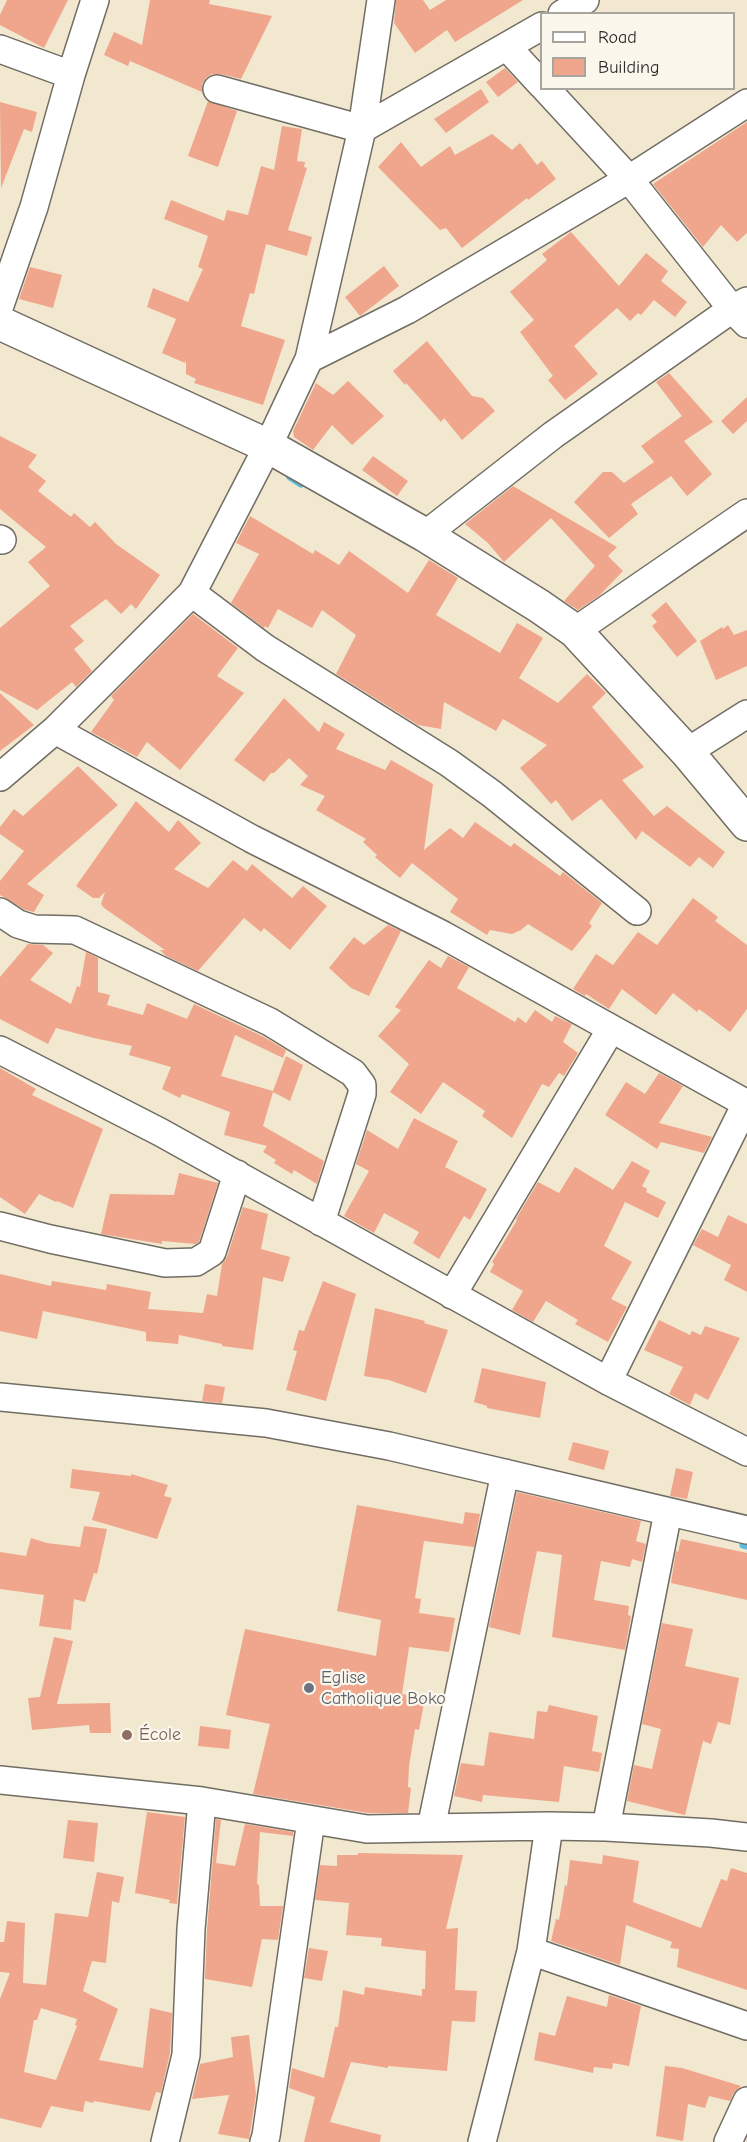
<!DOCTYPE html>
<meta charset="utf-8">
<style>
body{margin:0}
#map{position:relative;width:747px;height:2142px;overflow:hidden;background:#f2e8cf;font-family:"Comic Neue",sans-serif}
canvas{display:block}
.legend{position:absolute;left:540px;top:12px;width:195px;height:78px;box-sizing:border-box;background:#fbf7ec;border:2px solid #a8a59f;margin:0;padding:8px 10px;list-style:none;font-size:18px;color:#2b2b2b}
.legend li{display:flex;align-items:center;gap:12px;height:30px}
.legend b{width:30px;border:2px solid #a8a59f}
</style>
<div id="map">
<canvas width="747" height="2142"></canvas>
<ul class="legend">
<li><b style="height:8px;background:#fff"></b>Road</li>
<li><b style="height:16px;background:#efa68c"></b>Building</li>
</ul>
</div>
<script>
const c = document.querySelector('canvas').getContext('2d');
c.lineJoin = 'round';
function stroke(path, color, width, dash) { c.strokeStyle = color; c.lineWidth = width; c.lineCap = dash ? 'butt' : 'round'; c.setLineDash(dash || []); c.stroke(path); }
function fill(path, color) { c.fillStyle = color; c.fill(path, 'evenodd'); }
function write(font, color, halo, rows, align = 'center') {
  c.font = font + ' "Comic Neue",sans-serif'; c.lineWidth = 4.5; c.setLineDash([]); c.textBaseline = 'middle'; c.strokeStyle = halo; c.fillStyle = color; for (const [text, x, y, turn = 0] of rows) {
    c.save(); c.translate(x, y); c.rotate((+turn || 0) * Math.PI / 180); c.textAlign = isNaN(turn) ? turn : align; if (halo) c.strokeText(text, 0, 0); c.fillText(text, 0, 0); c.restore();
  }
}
stroke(new Path2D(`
 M290,477l11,7
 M743,1545l4,1`), '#5dbbdc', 7);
fill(new Path2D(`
 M7,0h61l-24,48 -44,-23v-10z
 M150,0h60l-1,4 63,12 -31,63 -20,-5h-9l-6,4 -4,6v8l-72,-31 -2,5 -24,-11 10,-23 28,13z
 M396,0h27l7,10 16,-10h77l-68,42 -8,-12 -32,23 -21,-30z
 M505,68l13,14 -20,15 -12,-15z
 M481,89l8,13 -43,31 -12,-14z
 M208,101l29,10 -19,56 -30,-11z
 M0,102l37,10 -5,20 -8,-3 -23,59z
 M747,122v111l-10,9 -16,-17 -18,22 -50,-63z
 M282,126l20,3 -5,32 8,1 -1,5 3,1 -19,62 24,7 -5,19 -41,-12 -12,50 -4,-1 -9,33 44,14 -22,65 -69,-22 2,-4 -10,-5v-14l-1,3 -23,-10 14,-34 -29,-12 6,-19 35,14 15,-33 -5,-2 10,-31 -44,-17 7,-19 53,21 3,-11 21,5 13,-49 13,4z
 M492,134l20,16 8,-7 17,22 5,-4 14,18 -28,21 -1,-2 -65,50 -16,-20 -6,2 -62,-63 23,-25 20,25 29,-21 5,9z
 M571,232l48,54 27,-33 22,18 -7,10 26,21 -12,15 -21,-17 -13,15 -3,-2 -8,8 -13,-13 -43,38 24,28 -33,26 -17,-20 5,-4 -33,-44 14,-12 -24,-28 37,-32 -5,-6z
 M384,266l15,20 -39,30 -15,-19z
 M30,267l32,8 -9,33 -34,-9z
 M427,341l45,55 11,2 12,13 -33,29 -18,-22 -3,4 -35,-39 -1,2 -12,-14z
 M669,373l44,49 -29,19 28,33 -25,22 -16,-20 -40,28 7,10 -29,24 -35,-36 29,-30h9l12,11 30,-21 -13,-16 41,-30 -26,-34z
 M348,381l36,35 -32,29 -20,-20 -19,25 -19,-13 -1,-6 23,-48 17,12z
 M747,397v24l-14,13 -12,-13z
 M0,436l37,19 -9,12 18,14 -8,10 33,26 3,-4 16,14 5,-5 21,22 44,31 -24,34 -5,-5 -10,10 -15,-15 -36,27 14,15 -10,8 18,22 -16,16 -4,-5 -35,28 -37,-20v-62l50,-42 -22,-24 18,-15 -46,-38z
 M373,456l35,25 -11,15 -35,-26z
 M513,486l104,61 -9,9 15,15 -24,25 -21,14 -14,-9 31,-35 -44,-48 -47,44 -16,-19 -23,-19z
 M250,516l63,38 2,-4 24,15 10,-14 59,42 21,-33 29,18 -22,37 64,38 17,-30 26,15 -24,40 39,25 29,-29 19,19 -14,14 52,60 -22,13 32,36 13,-10 58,46 -12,16 -14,-11 -9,10 -48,-36 -6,9 -35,-41 -29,22 -16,-21 -5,4 -31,-36 27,-23 -44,-26 -7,12 -52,-29 -3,27 -23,-4 -82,-51 20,-39 -34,-25 -10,18 -34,-19 -10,19 -3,-2 -1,2 -33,-25 28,-49 -23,-11z
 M666,602l31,39 -20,16 -25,-31 5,-4 -6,-7z
 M193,614l45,34 -21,28 27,17 -64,77 -33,-28 -10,15 -46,-25 23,-32 -3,-4z
 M728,625l6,10 13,-5v36l-31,14 -16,-39 22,-14 1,2z
 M0,693l34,32 -34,26z
 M284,698l35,34 5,-10 21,12 -9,15 49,21 6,-10 42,24 -9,66 26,-22 13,10 12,-16 36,25 3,-4 46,33 3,-4 39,31 -13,20 3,3 -20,25 -44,-27 -7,6 -9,4 -22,-4 -3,5 -37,-23 8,-13 -46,-36 -12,15 -25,-21 2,-2 -14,-13 3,-3 -50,-29 9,-14 -25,-11 8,-9 -19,-18 -15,15h-3l-7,9 -30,-22z
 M78,766l40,39 -91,79 17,11 -10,17 -9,-2 -25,-15v-14l24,-30 -24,-17v-7l14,-18 9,7z
 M136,801l33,31 9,-12 23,23 -27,26 34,19 25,-28 14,11 5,-7 40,34 11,-12 24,20 -37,44 -26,-22 -3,4 -17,-14 -46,53 -32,-15 -6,-6h5l-61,-42 -3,-4 4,-12 -6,6h-6l-17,-12z
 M693,898l25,19 -3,4 32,24v64l-17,23 -31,-23 -2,3 -24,-19 -17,22 -34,-26 -13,20 -23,-15 -1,2 -12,-7 23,-35 17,11 25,-33 19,13z
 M388,925l13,6 -32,65 -18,-8 -22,-20 25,-31 10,8z
 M28,944l15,1 10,8 -23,27 41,24 6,-18 3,1 6,-35 12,6v34l12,3 -3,10 36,10 4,-12 40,16 7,-15 68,32 24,14 -3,8 -48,-23 -14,41 52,15 13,-35 17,9 -13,36 -17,-9 -10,34 61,35 -7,23 -23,-14 -2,4 -18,-11 2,-3 -13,-8 4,-6 -43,-11 6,-23 -48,-18 -2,4 -18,-9 9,-22 -42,-12 3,-9 -38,-8 -38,-10 -8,16 -48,-25v-42z
 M448,956l21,11 -12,21 58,34 3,-5 8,6 9,-13 17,12 3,-6 17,8 -9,18 15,11 -14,23 -5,-3 -10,14 -7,-3 -30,54 -30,-22 3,-5 -42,-29 -22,32 -31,-22 19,-28 -31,-28 23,-26 -6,-3 34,-47 12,8z
 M0,1068l36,21 -4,6 71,34 -30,79 -16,-7 -1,1 -17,-8 -14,20 -25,-17z
 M659,1073l24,13 -24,37 53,14 -8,16 -43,-11 -4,7 -52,-34 21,-33 19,12z
 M414,1118l44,23 -13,26 42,22 -17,31 -6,-4 -25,43 -26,-16 6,-11 -35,-19 -10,20 -30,-17 25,-45 -13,-7 11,-34 31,19z
 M632,1161l18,10 -8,15 5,3 -1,3 20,10 -8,16 -33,-16 -21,44 28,16 -21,37 16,8 -19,35 -33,-18 3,-4 -32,-19 -13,21 -21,-12 11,-19 -33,-19 4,-8 -2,-2 25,-42 -1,-1 22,-37 21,11 16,-26 38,23z
 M179,1173l39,10 -19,59 -4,2 -33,-3v3l-61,-10 9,-40 64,1z
 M243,1207l25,7 -7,35 29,8 -7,25 -20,-5 -10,73 -31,-4v-2l-43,-9 -1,9 -32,-3v-9l-103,-21 -6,28 -37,-8v-57l51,12 1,-5 54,9 1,-6 44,8 -3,17 55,4 4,-19 10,2 5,-32 5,-7z
 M728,1215l19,9v68l-23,-12 7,-15 -38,-20 9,-16 16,8z
 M323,1281l33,13 -30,107 -40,-11 11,-39 -4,-1 6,-20 5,1z
 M375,1308l50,13 -1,2 24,7 -22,63 -37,-13 -25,-4z
 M659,1320l31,15 2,-4 9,4 4,-9 35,12 -32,62 -13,-7 -5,12 -21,-11 14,-27 -39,-17z
 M482,1368l64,14 -6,36 -53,-10v-2l-13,-4z
 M205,1384l20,3 -3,16 -20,-2z
 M573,1442l36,9 -5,19 -36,-10z
 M676,1468l17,4 -6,27 -17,-3z
 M72,1469l59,7v-2l37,11 -4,11 8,2 -15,41 -65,-19 8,-28 -30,-4z
 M517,1492l124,29 -5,20 10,3 -4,18 -10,-3 -2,8 -29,-6 -7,39 35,6 -1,9 3,1 -6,34 -73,-13 10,-82 -25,-4 -17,84 -31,-8z
 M357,1505l106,19 2,-12 15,2 -6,33 -50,-6 -9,57 6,1 -2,14 36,5 -6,34 -40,-5 -7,47 23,4 -6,32 -4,-1 -6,37 -1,21 3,1 -3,25h-40l-115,-19 17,-70 -44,-9 19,-86 131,27 5,-36 -44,-9z
 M84,1526l23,3 -10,45 -3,-1 -9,29 -11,-3 -3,31 -32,-4 5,-31 -44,-6v-37l26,4 5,-18 16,5 33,4z
 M681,1539l66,14v47l-76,-17 5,-32 2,1z
 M662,1623l31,6 -8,37 54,12 -9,47 -12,-3 -7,22 -8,-3 -18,74 -58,-14 7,-36 18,4 9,-40 -19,-5z
 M54,1637l19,4 -16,63 53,-1 1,30h-21l-1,-8 -57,5 -4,-32 12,-1z
 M549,1705l49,11 -6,35 10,2 -3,19 -35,-6 -5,36 -76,-7 -1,7 -28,-6 7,-33 23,3 5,-34 45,7 3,-28 10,1z
 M200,1726l31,4 -2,19 -31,-3z
 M147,1812l38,5 -8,87 -8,-1 1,-3 -35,-7z
 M216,1819l5,1 -5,43 19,3 10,-42 48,8v4l-33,-4 -3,52 2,1 1,21h23l-5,34 -16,-1 -10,48 -47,-8 2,-49z
 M68,1820l30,3 -4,39 -31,-4z
 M358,1853l105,2 -17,74 12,-1 -3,62 22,1 -2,31 -23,-1 -5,50 -59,-5v2l-37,-6 -21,60 51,13 -1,7h-76l11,-45 -26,-9 3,-20 32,10 11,-51h3l5,-37 21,5 1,-8 57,9v-7h3l1,-38 -45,-5 1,-8 -36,-3 3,-32 -34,-3 5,-35 17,1v-11h21z
 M603,1855l36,6 -6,41 68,26 20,-49 6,2 4,-13 16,5v117l-70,-23 2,-18 -9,-1 2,-6 -46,-17 -6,40 -69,-24 5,-22 3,1 6,-35 2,1 3,-26 32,4z
 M97,1872l27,5 -5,26 -7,-2 -6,62 -14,-2 -9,30 35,18 -19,51 44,8 7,-60 22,5 -2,40 -9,40 -5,-1 -6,19 -56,-10 -1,2 -8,-2 -2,11 -32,-6 -10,22 -41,-10v-119l10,-26 -10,-1v-30h4l3,-21 18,2 -2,60 23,2 9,-72 33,4zM41,2008l36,11 -2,6 2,1 -21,54 -32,-8 10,-52h3z
 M309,1948l19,3 -6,30 -18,-3z
 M609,1995l32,11 -12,60 -16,-3 -1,6 -18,-2 -1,6 -59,-13 5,-28 16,4 12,-40 40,11z
 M249,2035l7,59 -7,45 -31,-5 11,-39 -37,4 8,-35 33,-7 -2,-20z
 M665,2066l17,2 59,18 -8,8 -3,7 -21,-5 -4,12 -17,-4 -5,37 -27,-5z`), '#efa68c');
const street = new Path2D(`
 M562,14l23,-14
 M507,47l35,38
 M0,49l71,26
 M545,88l84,91 103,130 15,15
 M217,89l145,40 180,-103
 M0,305l34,-98 37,-132 24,-75
 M309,359l98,-49 222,-131 118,-76
 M425,535l128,-100 179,-126 15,-8
 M0,539l2,1
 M192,593l73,55 184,115 43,31 145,117
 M575,631l172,-118
 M55,730l197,109 191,96 304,169
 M687,752l60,-38
 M0,777l55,-47 137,-137 76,-147 41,-87 53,-230 19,-129
 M0,912l18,12 16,5 41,1 195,92 83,51 9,12v9l-41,128
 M0,1050l160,82 448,249 139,71
 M0,1226l50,13 115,24 31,-1 16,-10 25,-78
 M452,1295l159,-266
 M608,1381l138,-277
 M0,1397l266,26 123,23 358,84
 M0,1780l202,21 165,28 182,-3 57,1 105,6 36,4
 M606,1827l62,-315
 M431,1828l74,-355
 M531,1951l216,75
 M165,2142l21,-87 5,-126 11,-128
 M264,2142l2,-6 45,-316
 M482,2142l49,-191 18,-125
 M728,2142l19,-41`);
const secondary = new Path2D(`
 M0,323l268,123 157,89 114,71 36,25 112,121 60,72`);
stroke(street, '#716d64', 30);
stroke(secondary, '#716d64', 36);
stroke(street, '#fff', 27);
stroke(secondary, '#fff', 33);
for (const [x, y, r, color] of [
 [309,1688,6,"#6b7280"],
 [127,1735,6,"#8d6e63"]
]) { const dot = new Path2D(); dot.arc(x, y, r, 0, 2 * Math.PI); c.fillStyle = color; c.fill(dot); stroke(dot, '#fbf7ec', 2); }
write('18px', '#5b616d', '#fbf7ec', [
 ["Eglise",321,1678],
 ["Catholique Boko",321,1699]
], 'left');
write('18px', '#785e54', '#fbf7ec', [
 ["École",139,1735]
], 'left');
</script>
